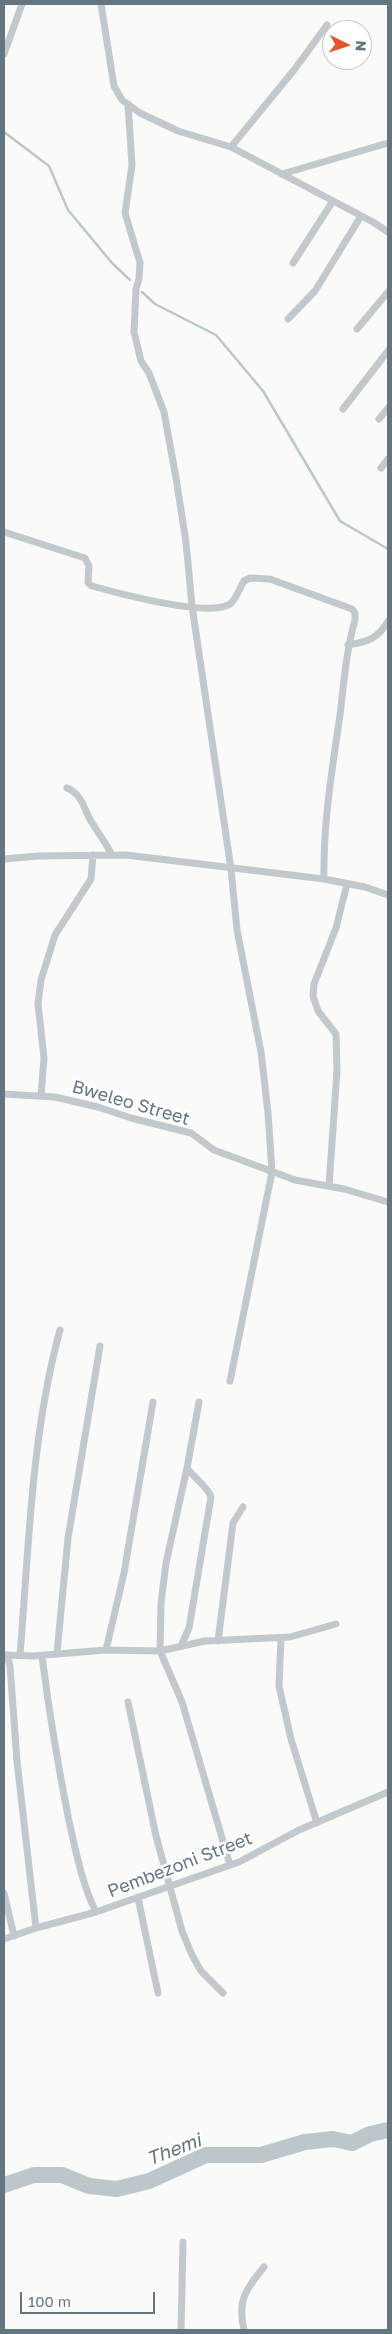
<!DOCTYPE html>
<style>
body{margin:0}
#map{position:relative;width:392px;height:2334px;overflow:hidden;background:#fafaf8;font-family:"Golos Text",sans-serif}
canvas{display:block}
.frame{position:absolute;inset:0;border:5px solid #657683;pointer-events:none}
.north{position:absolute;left:322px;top:20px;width:50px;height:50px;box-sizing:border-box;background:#fff;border:1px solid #c1c8cd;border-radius:50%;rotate:94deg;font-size:14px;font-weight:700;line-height:20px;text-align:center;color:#657683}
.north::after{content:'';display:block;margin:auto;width:18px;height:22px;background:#e4572e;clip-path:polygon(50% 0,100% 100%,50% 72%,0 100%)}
.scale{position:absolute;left:20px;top:2292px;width:135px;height:22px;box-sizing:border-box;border:2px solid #657683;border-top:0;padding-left:6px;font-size:15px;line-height:18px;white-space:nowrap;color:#657683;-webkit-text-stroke:4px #fff;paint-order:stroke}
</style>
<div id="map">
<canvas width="392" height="2334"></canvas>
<div class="frame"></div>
<div class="north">N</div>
<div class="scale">100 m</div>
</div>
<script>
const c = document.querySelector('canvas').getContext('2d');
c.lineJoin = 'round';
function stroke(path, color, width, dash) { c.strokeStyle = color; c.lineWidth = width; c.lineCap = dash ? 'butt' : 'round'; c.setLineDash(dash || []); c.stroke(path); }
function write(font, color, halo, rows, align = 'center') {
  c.font = font + ' "Golos Text",sans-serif'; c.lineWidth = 5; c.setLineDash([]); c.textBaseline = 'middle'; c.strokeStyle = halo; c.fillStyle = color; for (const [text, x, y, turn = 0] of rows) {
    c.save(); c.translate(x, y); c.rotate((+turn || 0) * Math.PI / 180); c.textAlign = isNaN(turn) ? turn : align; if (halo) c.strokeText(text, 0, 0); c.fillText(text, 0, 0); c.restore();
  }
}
stroke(new Path2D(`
 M4,132l45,34 19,44 44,53 18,17
 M142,292l13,12 61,31 47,56 77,130 48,28`), '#bbc7cb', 2.5);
stroke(new Path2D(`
 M4,2185l30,-10h28l27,11 28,3 32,-8 57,-26h55l44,-13 28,-3 19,4 18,-9 18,-4`), '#bbc7cb', 16);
stroke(new Path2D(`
 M101,4l13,82 8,14 18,13 38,18 53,16 142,75 15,10
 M4,54l18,-50
 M128,104l4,61 -7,48 15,50 -1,16 -3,10 -2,43 7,29 8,12 15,39 12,66 10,64 6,64 39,263 6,61 24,122 7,61 4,59 -42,209
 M231,147l63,-77 33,-45
 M282,174l106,-31
 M293,263l40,-62
 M288,319l27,-28 46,-75
 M357,329l31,-37
 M343,409l45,-58
 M379,419l9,-11
 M381,468l7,-9
 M4,532l81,26 4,8 -1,17 4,3c25,7 117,32 138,18 6,-4 10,-17 14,-23l6,-3 20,1 82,30 3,4v7c-9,32 -11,62 -15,95 -8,55 -17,108 -16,164
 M348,645c19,-3 30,-6 40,-24
 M67,788c16,7 16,20 24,33 7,12 15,22 21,34
 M4,859l34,-3 88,-1 198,24 41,8 23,8
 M4,1094l51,3 43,10 33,11 60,15 23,17 81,30 49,9 44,13
 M41,1096l3,-38 -6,-54 3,-24 14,-45 36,-56 2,-24
 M329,1186l8,-115 -1,-37 -18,-23 -5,-15 1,-12 22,-56 11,-44
 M199,1402l-12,66 -21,95 -5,40 -1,48 22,51 48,163
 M281,1638l-2,48 12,53 26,84
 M218,1641l15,-118 10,-16
 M181,1646l8,-18 22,-131c-2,-9 -17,-19 -24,-29
 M106,1650l18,-77 29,-171
 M57,1653l11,-115 32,-192
 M4,1655l29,1 73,-6 54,1 45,-10 85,-4 46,-13
 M7,1655l3,11 7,95 19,167
 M20,1655c9,-108 11,-219 40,-325
 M42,1656c7,55 16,110 27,165 7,31 13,63 27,91
 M128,1702l28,134 26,95 10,24 9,16 22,22
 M4,1893l10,43
 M138,1898l20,95
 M4,1939l32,-11 60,-16 143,-50 60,-32 89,-38
 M181,2330l2,-88
 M244,2330c-7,-30 2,-41 20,-63`), '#c3c8cc', 7);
write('18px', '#657683', '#fff', [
 ["Bweleo Street",131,1103,16],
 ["Pembezoni Street",180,1865,-21]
]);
write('italic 19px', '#60757c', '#fff', [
 ["Themi",174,2150,-21]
]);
</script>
